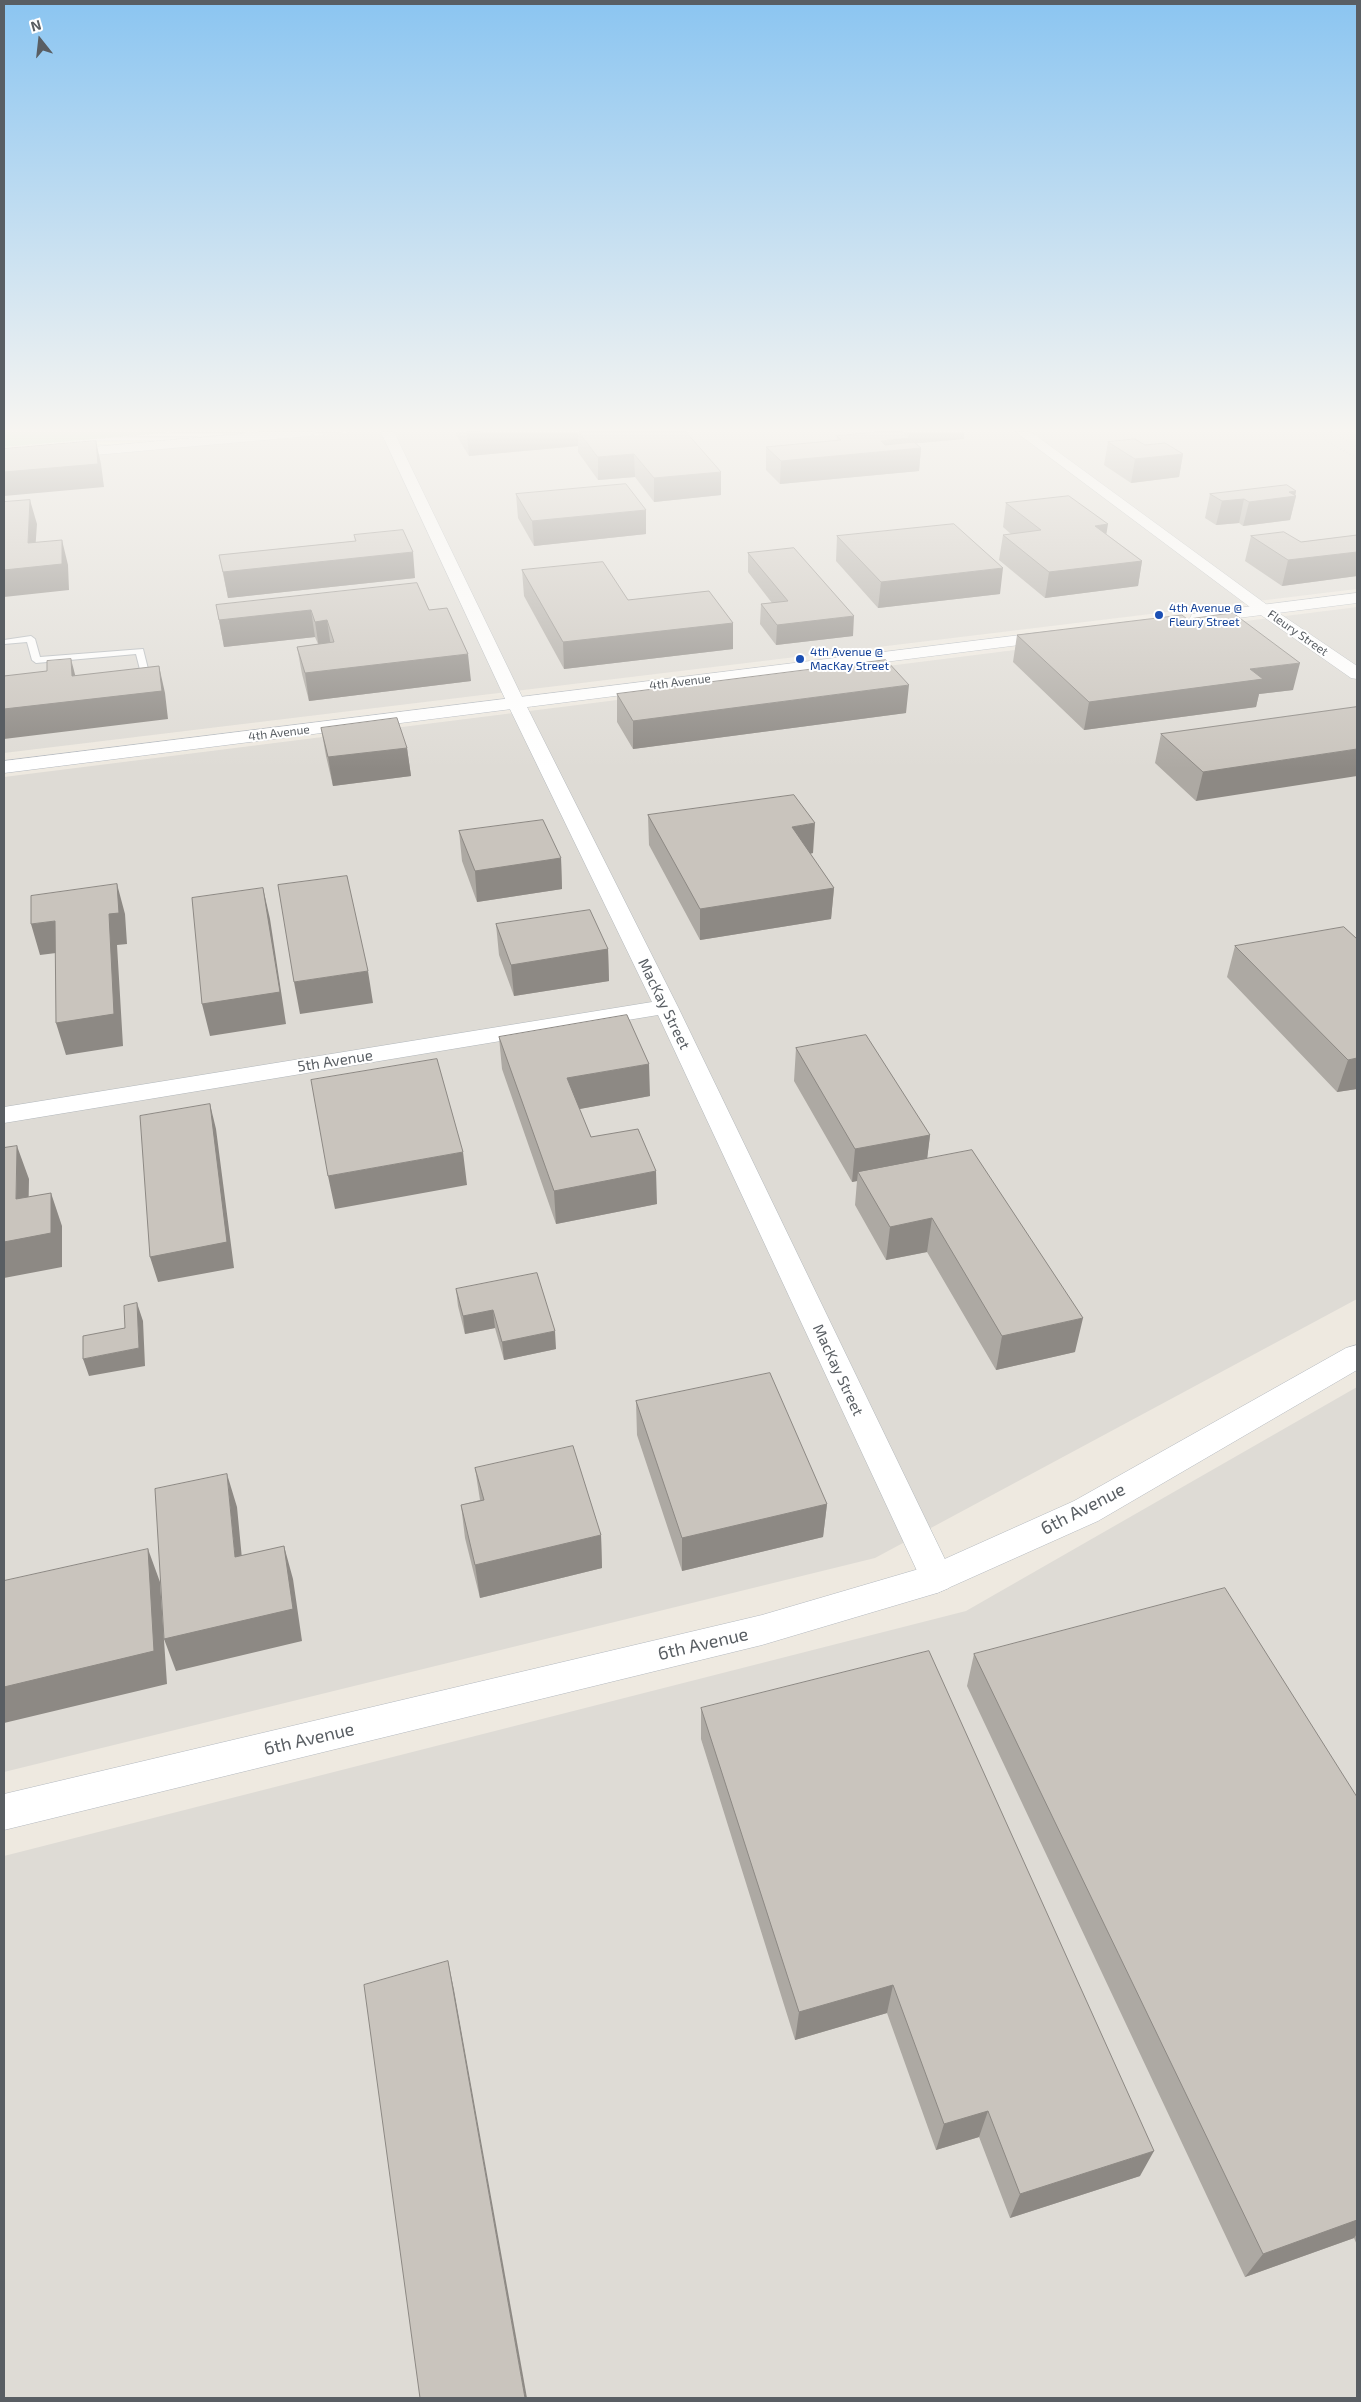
<!DOCTYPE html>
<style>
body{margin:0}
#map{position:relative;width:1361px;height:2402px;overflow:hidden;background:#eee9e0;font-family:"Exo 2",sans-serif}
canvas{display:block}
.frame{position:absolute;inset:0;border:5px solid #595e63;pointer-events:none}
.north{position:absolute;left:15px;top:15px;width:50px;height:50px;-webkit-text-stroke:4px #fff;paint-order:stroke;rotate:344deg;font-size:14px;font-weight:700;line-height:20px;text-align:center;color:#595e63}
.north::after{content:'';display:block;margin:auto;width:18px;height:22px;background:#595e63;clip-path:polygon(50% 0,100% 100%,50% 72%,0 100%)}
</style>
<div id="map">
<canvas width="1361" height="2402"></canvas>
<div class="frame"></div>
<div class="north">N</div>
</div>
<script>
const c = document.querySelector('canvas').getContext('2d');
c.lineJoin = 'round';
function fill(path, color) { c.fillStyle = color; c.fill(path, 'evenodd'); }
function stroke(path, color, width, dash) { c.strokeStyle = color; c.lineWidth = width; c.lineCap = dash ? 'butt' : 'round'; c.setLineDash(dash || []); c.stroke(path); }
function write(font, color, halo, rows, align = 'center') {
  c.font = font + ' "Exo 2",sans-serif'; c.lineWidth = 4; c.setLineDash([]); c.textBaseline = 'middle'; c.strokeStyle = halo; c.fillStyle = color; for (const [text, x, y, turn = 0] of rows) {
    c.save(); c.translate(x, y); c.rotate((+turn || 0) * Math.PI / 180); c.textAlign = isNaN(turn) ? turn : align; if (halo) c.strokeText(text, 0, 0); c.fillText(text, 0, 0); c.restore();
  }
}
fill(new Path2D(`
 M351,432h1006v157l-1353,164v-290z
 M1357,607v692l-482,259 -871,214v-995z
 M1357,1387v1011h-1353v-542l962,-245z`), '#dedbd5');
fill(new Path2D(`
 M4,432h169l-169,15z`), '#bee8b9');
const lane = new Path2D(`
 M31,636l4,3 5,18 103,-8 9,36 -4,3 -4,-3 -8,-31 -100,9 -4,-3 -5,-18 -23,2v-4z`);
const street = new Path2D(`
 M381,432h13l131,271 153,304 276,571 -5,10 -12,5 -12,-5 -267,-573 -654,108v-16l648,-105 -145,-299z
 M1016,432h15l239,175 87,59v13l-6,-1 -93,-65z`);
const secondary = new Path2D(`
 M261,432h55l-6,4 -306,27v-8z
 M1357,593v10l-159,20 -6,-1 -2,-4 2,-4 6,-1z
 M1053,631l6,1 2,4 -2,4 -1055,133v-12z
 M1357,1345v25l-259,151 -161,72 -175,52 -758,185v-36l758,-179 167,-49 145,-65 272,-153z`);
stroke(lane, '#b3b8bc', 2);
stroke(street, '#b3b8bc', 1);
stroke(secondary, '#b4b9bf', 1);
fill(lane, '#fff');
fill(street, '#fff');
fill(secondary, '#fff');
stroke(new Path2D(`
 M1310,432l47,26
 M1331,432l26,14`), '#b2b3b4', 2, [0.5, 3]);
fill(new Path2D(`
 M456,432h230l35,40v23l-67,7 -19,-25 -37,3 -20,-28v-6l-109,10 -13,-21z
 M877,432h87v7l-49,4 6,5 -2,23 -139,13 -14,-14v-23l71,-7v-4z
 M1108,442l37,3 38,9 -4,23 -48,6 -27,-18z
 M1296,491l-1,5h1l-6,24 -47,6 -4,-3 -23,2 -11,-7 5,-24z
 M516,494l130,40 -112,12 -16,-28z
 M1006,503l100,31 36,27 -4,25 -93,12 -46,-38 4,-25 8,-1 -8,-7z
 M354,535l61,43 -187,20 -9,-43 136,-14z
 M1357,535v41l-75,10 -37,-25 6,-25 50,6z
 M837,536l163,58 -122,14 -42,-47z
 M748,553l105,83 -77,9 -16,-21 1,-20 11,-1 -24,-31z
 M522,570l106,30 105,23v26l-169,20 -40,-73z
 M216,605l213,5 42,71 -162,20 -7,-27 -5,-27 21,-3 -3,-7 -91,10z
 M1017,635l276,55 -34,4 -3,13 -172,23 -71,-68z
 M617,694l289,19 -273,36 -16,-27z
 M1357,707l-161,94 -41,-38 6,-29z
 M321,728l86,20 4,28 -78,10 -7,-30z
 M648,815l165,38 -3,1 24,34 -3,31 -131,21 -51,-95z
 M459,831l102,27 1,31 -85,13 -15,-41z
 M496,924l112,25 1,32 -95,15 -15,-41z
 M1357,939v150l-20,3 -110,-115 8,-31z
 M499,1037l151,59 -71,13 12,28 66,67 -101,20 -54,-155z
 M796,1048l134,87 -3,24 148,193 -79,18 -69,-118 -41,8 -31,-55 2,-24 -5,1 -58,-101z
 M456,1289l100,60 -52,11 -9,-32 -30,6 -7,-28z
 M636,1401l191,103 -4,33 -141,34 -45,-136z
 M475,1468l126,67 1,33 -122,30 -15,-60 -4,-33 19,-5z
 M974,1654l383,143v448l-3,-7 -109,39 -278,-591z
 M701,1708l439,468 -130,42 -31,-81 -43,13 -49,-137 -92,27 -94,-301z`), '#ada9a3');
fill(new Path2D(`
 M482,432h96v14l-109,10 -2,-22z
 M909,432h55v7l-55,5 12,4 -2,23 -139,13 1,-23 100,-20 28,-3z
 M96,441l5,23 3,23 -100,9v-24z
 M634,454l1,23 -37,3v-23z
 M1183,454l-4,23 -48,6 4,-24z
 M721,472v23l-67,7v-24z
 M1296,491l-1,5h1l-6,24 -47,6 6,-24 40,-10z
 M1244,499l-5,24 -23,2 6,-24z
 M30,500l7,24 -3,43 28,-27 6,25 1,25 -65,7v-27l24,-27z
 M646,510v24l-112,12 -2,-25z
 M1108,524l-4,25 -9,-23z
 M413,552l2,26 -187,20 -5,-26z
 M1357,552v24l-75,10 6,-26z
 M1142,561l-4,25 -93,12 4,-26z
 M1003,568l-3,26 -122,14 3,-26z
 M311,610l4,27 -91,10 -5,-27z
 M854,616l-1,20 -77,9 1,-20z
 M327,620l4,27 -12,1 -4,-26z
 M733,623v26l-169,20 -1,-27z
 M468,654l3,27 -162,20 -4,-28z
 M71,659l7,27 81,-20 6,27 3,26 -164,20v-30l68,-33z
 M1300,663l-7,27 -34,4 -3,13 -172,23 5,-28 161,-33z
 M909,685l-3,28 -273,36v-28z
 M407,748l4,28 -78,10 -5,-29z
 M1357,749v27l-161,25 7,-29z
 M815,823l-2,30 -23,4 2,-30z
 M561,858l1,31 -85,13 -2,-31z
 M117,884l8,30 2,30 -10,1 6,101 -57,9 -10,-32 53,-109z
 M263,888l7,31 16,105 -76,12 -8,-32z
 M834,888l-3,31 -131,21v-31z
 M55,921l9,31 -24,3 -9,-31z
 M608,949l1,32 -95,15 -3,-31z
 M368,971l5,32 -73,11 -6,-32z
 M1357,1058v31l-20,3 11,-32z
 M649,1064l1,32 -81,15 -2,-33z
 M210,1104l6,25 18,139 -76,14 -8,-25z
 M930,1135l-4,33 -68,4 -1,9 -5,1 3,-33z
 M17,1146l12,33 -1,53 -12,-33z
 M463,1152l4,33 -132,24 -7,-33z
 M656,1171l1,33 -101,20 -2,-33z
 M51,1193l11,33v41l-58,11v-36z
 M932,1218l-5,34 -41,8 4,-33z
 M137,1303l6,18 2,45 -56,10 -6,-17 56,-11z
 M493,1310l2,18 -30,6 -2,-18z
 M1083,1318l-8,34 -79,18 6,-34z
 M555,1331l1,18 -52,11 -2,-18z
 M227,1474l10,33 8,83 -10,-33z
 M827,1504l-4,33 -141,34v-33z
 M601,1535l1,33 -122,30 -5,-33z
 M284,1546l9,33 9,62 -126,30 -12,-32z
 M148,1549l12,33 7,102 -163,39v-36z
 M448,1961l6,29 73,408h-2z
 M893,1985l-6,28 -92,27 4,-28z
 M988,2111l-9,26 -43,13 8,-26z
 M1154,2151l-14,25 -130,42 10,-24z
 M1357,2220v14l-3,4 -109,39 18,-23z`), '#8d8984');
const building = new Path2D(`
 M466,432h16l-15,2z
 M579,432h107l35,40 -67,6 -20,-24 -36,3z
 M877,432h26l6,6 -28,3 4,4 29,-3 7,6 -140,13 -15,-14 75,-7 -4,-4z
 M1135,439l10,6 20,-2 18,11 -48,5 -27,-17z
 M96,441l2,23 -94,8v-23z
 M626,484l20,26 -114,11 -16,-27z
 M1287,485l9,6 -7,1 7,4 -47,6 -5,-3 -22,2 -12,-7z
 M1069,496l39,28 -13,2 47,35 -93,11 -46,-37 38,-5 -35,-27z
 M30,500l-2,43 34,-3v24l-58,6v-68z
 M954,524l49,44 -122,14 -44,-46z
 M403,530l10,22 -190,20 -4,-17 137,-14 -2,-6z
 M1284,532l17,10 56,-7v17l-69,8 -37,-24z
 M794,548l60,68 -77,9 -16,-21 27,-3 -40,-48z
 M603,562l25,38 81,-9 24,32 -170,19 -41,-72z
 M417,583l12,27 18,-2 21,46 -163,19 -8,-26 37,-5 -7,-22 -12,2 -4,-12 -92,10 -3,-15z
 M1233,613l67,50 -50,6 13,10 -174,23 -72,-67 165,-20 5,4z
 M71,659l1,17 87,-10 3,25 -158,18v-33l43,-5v-10z
 M886,660l23,25 -276,36 -16,-27z
 M1357,707v42l-154,23 -42,-38z
 M397,718l10,30 -79,9 -7,-29z
 M794,795l21,28 -23,4 42,61 -134,21 -52,-94z
 M543,820l18,38 -86,13 -16,-40z
 M347,876l21,95 -74,11 -16,-97z
 M117,884l2,29 -10,1 5,100 -58,9 -1,-102 -24,3v-28z
 M263,888l17,104 -78,12 -10,-106z
 M590,910l18,39 -97,16 -15,-41z
 M1344,927l13,12v119l-9,2 -113,-114z
 M627,1015l22,49 -82,14 24,59 47,-8 18,42 -102,20 -55,-154z
 M866,1035l64,100 -75,14 -59,-101z
 M437,1059l26,93 -135,24 -17,-96z
 M210,1104l17,138 -77,15 -10,-141z
 M17,1146l-1,53 35,-6v40l-47,9v-94z
 M972,1150l111,168 -81,18 -70,-118 -42,9 -32,-55z
 M537,1273l18,58 -53,11 -9,-32 -30,6 -7,-27z
 M137,1303l2,45 -56,11v-23l42,-8 -1,-22z
 M770,1373l57,131 -145,34 -46,-137z
 M573,1446l28,89 -126,30 -14,-60 23,-5 -9,-32z
 M227,1474l8,83 49,-11 9,63 -129,30 -9,-150z
 M148,1549l6,102 -150,36v-106z
 M1225,1588l132,209v423l-94,34 -289,-600z
 M929,1651l225,500 -134,43 -32,-83 -44,13 -51,-139 -94,27 -98,-304z
 M448,1961l77,437h-105l-56,-413z`);
fill(building, '#c9c4bd');
stroke(building, '#8d8984', 1);
const sky = c.createLinearGradient(0, 0, 0, 769);
sky.addColorStop(0, '#8bc5f1');
sky.addColorStop(0.56, '#f7f5f1');
sky.addColorStop(1, '#f7f5f100');
c.fillStyle = sky;
c.fillRect(0, 0, 1361, 769);
for (const [x, y, r, color] of [
 [1159,615,5,"#1a4fb4"],
 [800,659,5,"#1a4fb4"]
]) { const dot = new Path2D(); dot.arc(x, y, r, 0, 2 * Math.PI); c.fillStyle = color; c.fill(dot); stroke(dot, '#fff', 2); }
write('12px', '#164399', '#fff', [
 ["4th Avenue @",1169,608],
 ["Fleury Street",1169,622],
 ["4th Avenue @",810,652],
 ["MacKay Street",810,666]
], 'left');
write('12px', '#595e63', '#fff', [
 ["Fleury Street",1298,633,35],
 ["4th Avenue",680,682,-7],
 ["4th Avenue",279,733,-7]
]);
write('15px', '#595e63', '#fff', [
 ["MacKay Street",664,1004,64],
 ["5th Avenue",335,1061,-9],
 ["MacKay Street",838,1370,65]
]);
write('18px', '#595e63', '#fff', [
 ["6th Avenue",1083,1509,-27],
 ["6th Avenue",703,1644,-13],
 ["6th Avenue",309,1739,-13]
]);
</script>
